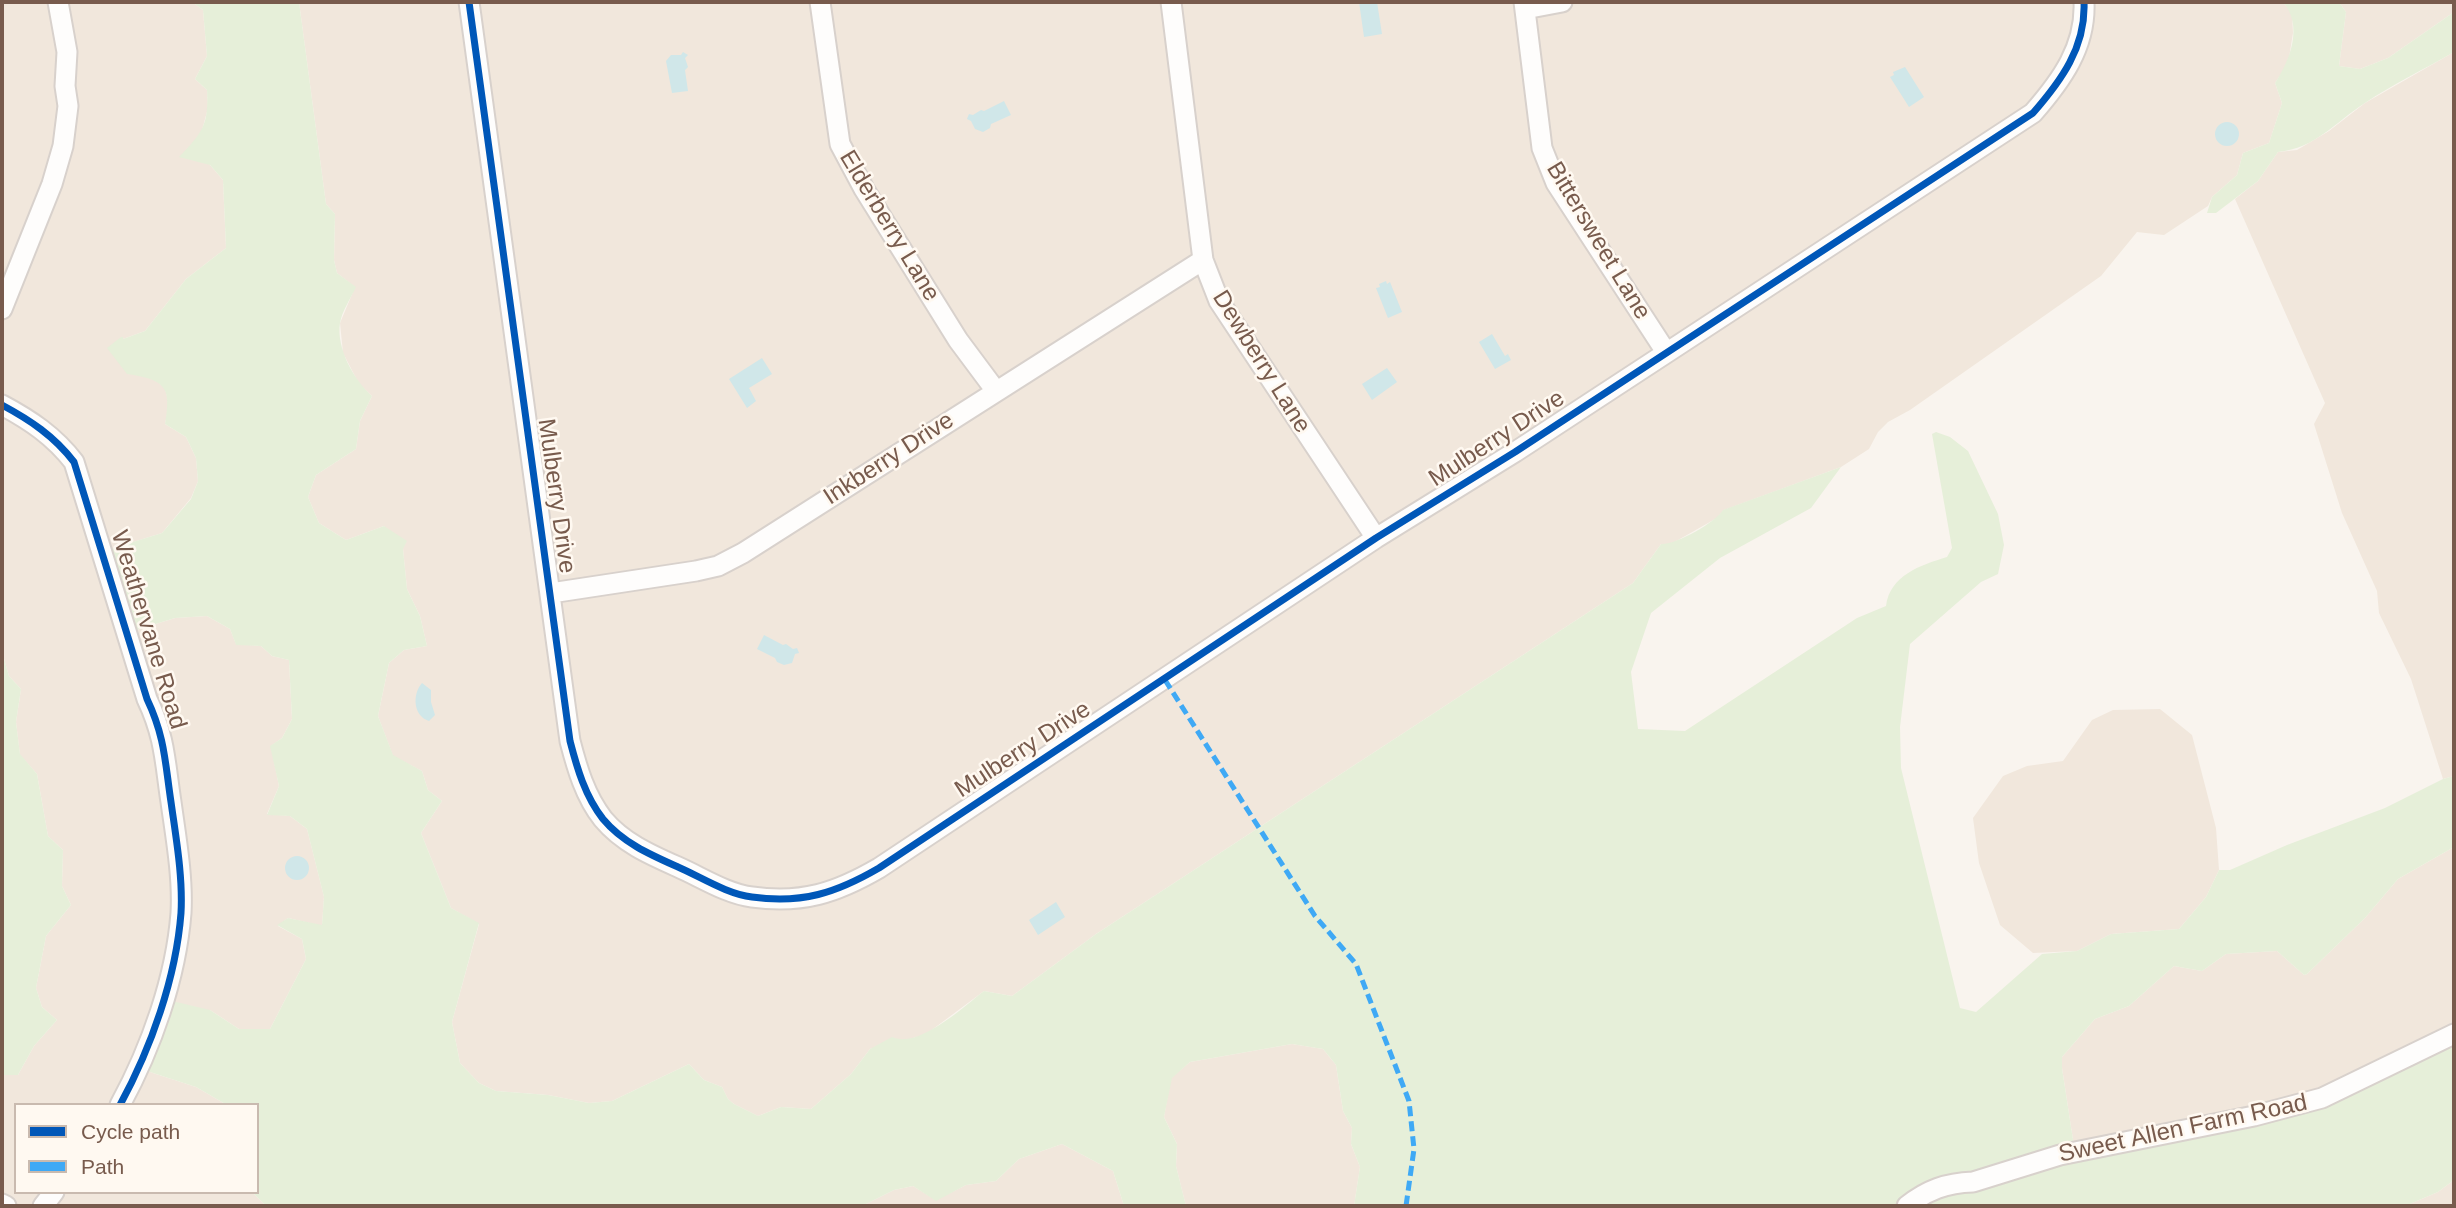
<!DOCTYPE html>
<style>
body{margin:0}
#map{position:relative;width:2456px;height:1208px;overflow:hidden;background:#f9f4ee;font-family:Helvetica,sans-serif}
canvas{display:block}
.frame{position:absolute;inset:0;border:4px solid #785b4d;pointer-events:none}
.legend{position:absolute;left:14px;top:1103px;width:245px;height:91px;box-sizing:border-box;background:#fff9f1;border:2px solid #c9baaf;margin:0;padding:9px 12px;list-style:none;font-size:21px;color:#785b4d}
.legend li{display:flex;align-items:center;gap:14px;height:35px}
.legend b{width:35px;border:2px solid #c9baaf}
</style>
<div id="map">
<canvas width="2456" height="1208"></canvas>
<div class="frame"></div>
<ul class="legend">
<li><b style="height:9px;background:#0057b8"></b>Cycle path</li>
<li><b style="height:9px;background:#3fa9f5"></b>Path</li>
</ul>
</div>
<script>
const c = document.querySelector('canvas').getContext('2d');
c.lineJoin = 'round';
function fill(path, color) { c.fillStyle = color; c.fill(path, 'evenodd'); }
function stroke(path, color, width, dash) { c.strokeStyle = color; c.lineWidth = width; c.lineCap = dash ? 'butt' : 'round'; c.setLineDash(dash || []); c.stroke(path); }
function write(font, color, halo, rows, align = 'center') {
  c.font = font + ' Helvetica,sans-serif'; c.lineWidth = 5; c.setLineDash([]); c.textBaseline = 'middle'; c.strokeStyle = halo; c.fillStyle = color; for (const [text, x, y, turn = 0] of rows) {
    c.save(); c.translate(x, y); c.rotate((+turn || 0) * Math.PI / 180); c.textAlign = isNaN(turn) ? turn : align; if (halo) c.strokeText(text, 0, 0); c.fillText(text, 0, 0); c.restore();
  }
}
fill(new Path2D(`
 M2,2h190l11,8 4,46 -12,23 12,11 1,18 -7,26 9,31 13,15 3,68 -40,31 -41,52 -22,8 -2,-2 6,36 27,5 11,10 4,17 -4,19 21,13 10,21 2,23 -7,17 -29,35 -54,17 25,81 42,-13 32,-2 23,13 6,15 25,2 11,10 17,4 3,59 -10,19 -11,8 8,40 -12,28 23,2 17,13 17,68 -2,29 -34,-8 -10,8 24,13 4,20 -36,70h-31l-29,-19 -63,61 49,16 31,18h-211v87h236l14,14h-264v-131h16l16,-29 23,-26 -15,-13 -6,-19 10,-52 25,-31 -9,-19 1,-36 -15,-14 -11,-62 -17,-19 -4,-33 5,-33 -12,-13 -7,-24z
 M299,2h1984l9,11 1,20 -5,31 -13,19 7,20 -13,40 -26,10 -6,22 -25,22 -4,9 -44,29 -27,-3 -36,44 -191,134 -22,12 -10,10 -9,17 -28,18 -117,43 -7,8 -46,26h-10l-28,39 -537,351 -84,62 -28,-5 -59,44 -55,14 -19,25 -40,35 -30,-2 -23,9 -24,-12 -6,-5 -6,-12 -18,-7 -15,-16 -77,37 -23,2 -41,-8 -52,-4 -17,-8 -19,-20 -8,-41 27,-98 -28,-16 -30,-75 21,-32 -14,-11 -6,-19 -29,-15 -15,-40 11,-53 15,-13 23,-4 -7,-30 -13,-27 -4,-40 -19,-23 -38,14 -27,-17 -11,-26 8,-22 40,-26 4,-28 12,-25 -13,-12 -16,-31 -3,-30 15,-36 -18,-14 -3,-13 1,-46 -9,-10z
 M2339,2h115v10l-66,46 -28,11 -21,-3 7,-54z
 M2454,52v724l-11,3 -32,-100 -32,-66 -2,-22 -35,-78 -28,-89 11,-21 -90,-204 23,-18 20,-29 19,-2 32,-19 36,-28z
 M2160,709l32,26 24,93 3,42 -13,27 -27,32 -68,5 -34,17 -44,2 -33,-28 -21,-62 -6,-45 30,-42 24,-10 36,-5 29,-41 21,-10z
 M2454,847v191l-111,54 -268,61 -13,-85v-11l33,-38 34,-13 45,-40 28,5 24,-17 51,-3 27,24 3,-1 58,-56 33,-39z
 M1292,1044l31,5 13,16 7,46 9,17 -1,16 9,23 -6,39h-168l-10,-40 1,-22 -13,-27 7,-39 19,-16z
 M1062,1144l51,27 11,35h-262l32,-16 19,-4 23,14 30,-15 30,-4 23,-22z
 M2454,1180v26h-49l33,-14z`), '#f1e7dc');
fill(new Path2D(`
 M192,2h107l27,202 9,10 -1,46 3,13 19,14c-5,11 -14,24 -16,36 -4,25 14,57 32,73l-12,25 -4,28 -40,26 -8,22 11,26 27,17 38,-14 23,15 -4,8 4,40 13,27 7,30 -23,4 -15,13 -11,53 15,39 29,16 6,19 14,11 -21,32 30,75 28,15 -27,99 8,41 19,20 17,8 52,4 41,8 23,-2 77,-37 15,16 18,7 6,12 6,5 24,12 23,-9 30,2 40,-35 19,-25 22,-12c27,12 71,-30 92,-46l28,5 84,-62 537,-351 28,-39c15,1 55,-22 62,-34l118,-43 -30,41 -91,50 -69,55 -20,59 7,57 47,2 172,-113 29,-12c4,-31 35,-41 61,-49l5,-9 -20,-114 4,-2 14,5 18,14 30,63 6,31 -6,29 -17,8 -71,62 -10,83 1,41 59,240 16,4 66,-58 35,-3 34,-17 68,-5 27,-32 13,-27h11l57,-25 98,-37 58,-29 11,-3v71l-56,32 -33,39 -58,56 -3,1 -27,-24 -51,3 -24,17 -28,-5 -45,40 -34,13 -33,38v11l13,85 190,-38 189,-77v142l-16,12 -33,14h-1051l6,-39 -9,-23 1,-16 -9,-17 -7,-46 -13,-16 -31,-5 -102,18 -18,16 -8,39 13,27 -1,22 10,40h-62l-11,-35 -51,-27 -43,15 -23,22 -30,4 -30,16 -23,-15 -19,4 -32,16h-596l-14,-14h5v-87h-30l-31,-18 -49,-16 21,-71 42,10 29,19h31l36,-70 -4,-20 -25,-14 11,-7 34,7 2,-28 -17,-68 -17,-13 -23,-1 12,-29 -9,-40 12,-8 10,-19 -3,-59 -17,-4 -11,-10 -25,-1 -6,-16 -23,-13 -32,2 -42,13 -26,-81 55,-17 29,-34 7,-18 -2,-23 -10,-21 -21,-13c7,-39 -1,-44 -38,-50l-20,-26 14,-11h2v2l22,-8 41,-52 40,-31 -3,-68 -13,-15 -31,-8c23,-24 30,-32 28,-67l-12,-11 12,-23 -4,-46z
 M2283,2h56l7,10 -7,54 21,3 28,-11 66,-46v40c-29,17 -61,32 -89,51 -31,20 -49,45 -87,49l-20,29 -42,32h-9l5,-16 25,-22 6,-22 26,-10 13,-40 -7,-20c16,-24 28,-58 8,-81z
 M2,652l7,24 12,13 -5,33 4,32 17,20 11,62 15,14 -1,36 9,19 -25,31 -10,52 6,19 15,13 -23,26 -16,29h-16z`), '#e6efd9');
fill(new Path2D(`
 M1359,2h18l5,32 -18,3z
 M683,52l5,3 -3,3 3,9 -3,3 3,21 -16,2 -6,-32 5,-6h10z
 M1905,67l19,30 -15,10 -19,-30 4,-2 -1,-3z
 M1004,101l7,14 -20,9 -1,4 -7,4 -8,-3 -4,-8 -4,-2 2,-5 4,1 8,-5 3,1z
 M2215 134a12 12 0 1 1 24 0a12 12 0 1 1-24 0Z
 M1386,281l1,3 3,-2 12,30 -14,6 -12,-30 4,-1 -1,-3z
 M1492,334l13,22 3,-2 3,6 -16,9 -16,-27z
 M762,358l10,16 -23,14 7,13 -9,7 -18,-29z
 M1387,368l10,14 -25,18 -10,-16z
 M764,635l19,10 3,-1 7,5 4,-1 2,5 -4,1 -3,9 -8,2 -7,-3 -2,-4 -18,-9z
 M422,683l9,7v12l4,13 -6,6c-16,-5 -17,-27 -7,-38z
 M285 868a12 12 0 1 1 24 0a12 12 0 1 1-24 0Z
 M1056,902l9,15 -27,18 -9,-15z`), '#d0e7e9');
const minor = new Path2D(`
 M469,2l101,739c7,27 15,55 33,78 20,24 48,36 75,48 23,10 49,27 74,30 50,7 84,-4 127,-29l497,-330 139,-86 518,-339c28,-32 53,-66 51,-111
 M820,2l20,142 24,45 94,151 38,51
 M1171,2l32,258 16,41 157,237
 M1524,2l18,146 14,35 110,169
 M1525,9l37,-7
 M2,309l50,-125 11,-38 5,-40 -3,-20 2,-34 -9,-50
 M2,405c28,15 52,31 72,57l73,237c18,38 18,63 24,103 5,36 12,75 10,111 -5,65 -30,135 -61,192
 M551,593l145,-22 22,-5 25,-13 460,-293
 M2,1204l4,2
 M43,1206l11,-14
 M1907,1206c20,-16 39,-23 66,-24l87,-27 194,-39 68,-18 132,-64`);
stroke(minor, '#d8d1cc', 23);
stroke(minor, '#fefdfc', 19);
stroke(new Path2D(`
 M1165,680l150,236 41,48 53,137 5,48 -8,57`), '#3fa9f5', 5, [10, 5]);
stroke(new Path2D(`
 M469,2l101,739c7,27 15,55 33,78 20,24 48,36 75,48 23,10 49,27 74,30 50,7 84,-4 127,-29l497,-330 139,-86 518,-339c28,-32 53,-66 51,-111
 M2,405c28,15 52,31 72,57l73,237c18,38 18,63 24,103 5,36 12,75 10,111 -5,65 -30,135 -61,192`), '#0057b8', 7);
write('24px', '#785b4d', '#fff9f1', [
 ["Elderberry Lane",889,226,59],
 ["Bittersweet Lane",1598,241,59],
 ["Dewberry Lane",1261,362,58],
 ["Mulberry Drive",1497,439,-33],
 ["Inkberry Drive",889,459,-33],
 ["Mulberry Drive",556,496,82],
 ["Weathervane Road",148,630,73],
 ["Mulberry Drive",1023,750,-33],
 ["Sweet Allen Farm Road",2183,1129,-12]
]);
</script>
